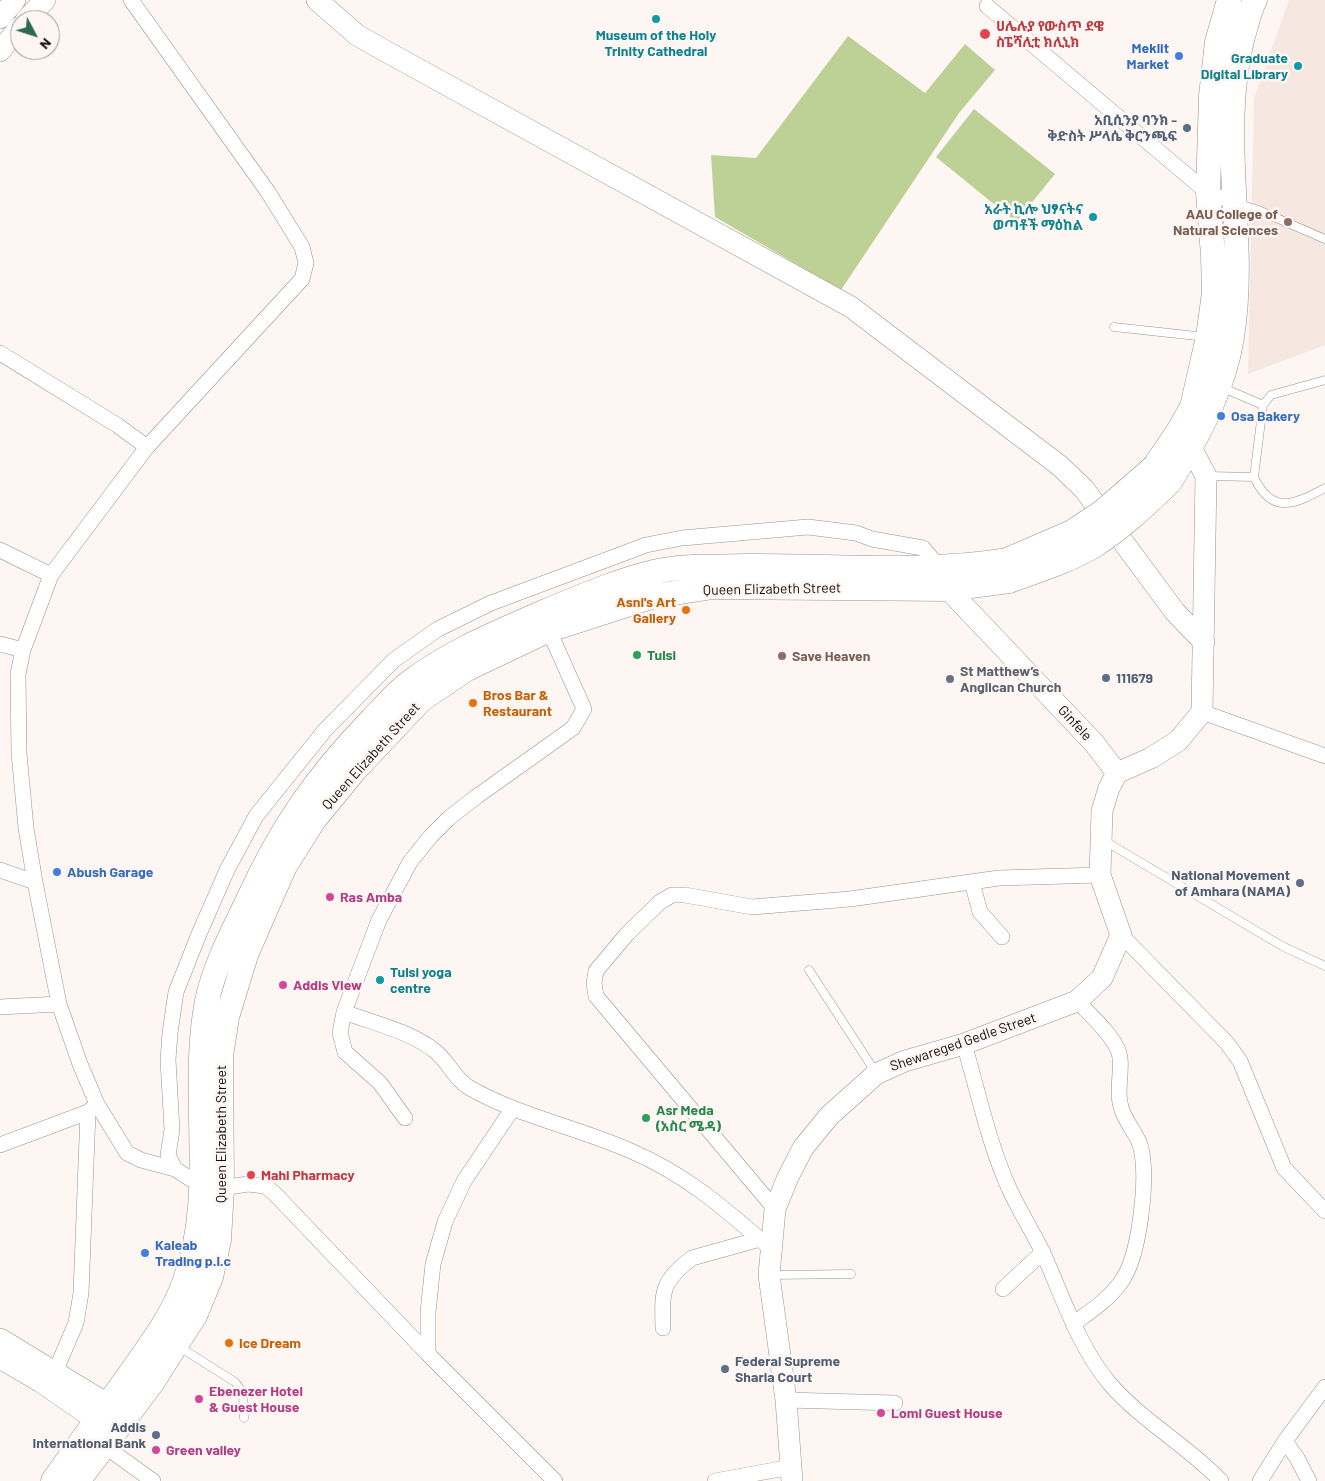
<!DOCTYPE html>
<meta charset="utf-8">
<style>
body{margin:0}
#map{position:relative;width:1325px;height:1481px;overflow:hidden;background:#fdf6f2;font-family:Barlow,sans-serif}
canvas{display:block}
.north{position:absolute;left:10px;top:10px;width:50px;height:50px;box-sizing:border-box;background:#fdf6f2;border:1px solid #9e9996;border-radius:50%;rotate:130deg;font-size:14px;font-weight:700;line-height:20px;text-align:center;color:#100d0c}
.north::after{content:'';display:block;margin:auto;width:18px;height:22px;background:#2d6852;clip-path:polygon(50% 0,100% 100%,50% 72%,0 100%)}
</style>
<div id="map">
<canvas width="1325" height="1481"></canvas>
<div class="north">N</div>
</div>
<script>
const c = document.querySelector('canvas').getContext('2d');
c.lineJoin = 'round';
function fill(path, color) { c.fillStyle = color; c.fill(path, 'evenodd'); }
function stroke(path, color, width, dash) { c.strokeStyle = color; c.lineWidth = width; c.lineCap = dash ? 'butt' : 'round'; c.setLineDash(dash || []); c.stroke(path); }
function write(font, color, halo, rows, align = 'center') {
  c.font = font + ' Barlow,"Noto Sans Ethiopic",sans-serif'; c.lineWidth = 5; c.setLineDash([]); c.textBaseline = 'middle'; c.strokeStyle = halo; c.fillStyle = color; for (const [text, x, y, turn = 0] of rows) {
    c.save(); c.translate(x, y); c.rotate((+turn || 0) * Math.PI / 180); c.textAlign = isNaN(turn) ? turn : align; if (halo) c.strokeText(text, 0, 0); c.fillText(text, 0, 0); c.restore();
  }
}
fill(new Path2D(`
 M1289,0h36v345l-77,29 6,-276z`), '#f6e8e0');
fill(new Path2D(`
 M848,36l77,57 40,-49 30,26 -36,43 -118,177 -126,-73 -4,-62 45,3z
 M974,109l81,65 -39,48 -80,-65z`), '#bdd196');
const lane = new Path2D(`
 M1239,204l19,6 67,29
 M1114,327l92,10
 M1325,380l-54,15 -8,10 -9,72c18,39 41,27 71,11
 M1221,387l42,18
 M1208,476l46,1
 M1103,840l179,106 43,20
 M809,970l67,103
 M771,1275l80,-1
 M178,1346l57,36 8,11 1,25`);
const street = new Path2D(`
 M131,0l137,192 34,55 4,16 -4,16 -155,168 -96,128 -28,75 -5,24 1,79 7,75 9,54 24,122 21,60 17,40 30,49 14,7 34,9 25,16 22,3 26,-4 17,2 9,7 154,161 127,127
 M987,6l221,187 26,9
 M0,353l117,72 30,22
 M0,550l51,25
 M0,644l23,6
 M1202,712l123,44
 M0,870l35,12
 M972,882l8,30 22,25
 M1121,935l106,108 13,18 44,107 41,43
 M0,1007l59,-3
 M344,1012c29,11 66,19 91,39 13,10 19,27 33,36 50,29 109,40 163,64 56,24 94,58 139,97
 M964,1044c14,47 24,97 44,142 10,23 24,44 35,67 20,44 35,93 67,131 33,38 77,61 111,97
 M405,1118l-25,-35 -35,-31 -5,-19 4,-21 35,-92 31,-58 21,-26 18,-18 27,-21 97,-69 11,-19 -38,-85
 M0,1145l88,-33 6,-5
 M175,1169l-7,-14 4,-25 -4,-70 2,-27 6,-41 23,-58 28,-64 29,-54 69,-86 69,-70 44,-31 53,-26 155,-58 36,-7 126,-11 48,6 16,6 51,9 17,20
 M775,1209l-179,-213 -2,-13 2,-12 31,-37 33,-32 12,-7h13l67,12 98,-8 149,-21 101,-3
 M1003,1289l40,-37
 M1073,1324c18,-13 35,-24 48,-42 19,-26 27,-103 20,-134 -3,-14 -16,-25 -20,-41 -5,-17 1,-32 -1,-49 -1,-18 -30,-43 -43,-57
 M663,1328c-1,-37 -2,-46 29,-70l68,-19
 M428,1354v-42l5,-48 12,-42 19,-41 49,-73
 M55,1372l21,-49 5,-30 7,-181
 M786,1400l109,3
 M1285,1441l12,17 12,23
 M103,1445l50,36
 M715,1481l76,-14
 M1260,1481l25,-40 40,-54`);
const secondary = new Path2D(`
 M317,0l40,35 30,17 464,255 209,159 24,23 91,123 29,30
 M0,18l15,-18
 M26,20l19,-20
 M0,51l20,-24
 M943,576l5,13 146,154 23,30
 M0,1339l122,74
 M0,1358l41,24 70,48
 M792,1481l-6,-81 -17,-125 6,-66 13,-32 15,-29 26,-32 47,-42 29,-13 59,-17 113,-43 25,-23 19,-43 -21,-60 2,-64 7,-23 8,-15 34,-15 27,-17 24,-29 4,-236 -15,-28`);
const primary = new Path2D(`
 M1154,467l25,-37 13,-23 16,-70 6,-44 -1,-38 -5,-62 3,-97 6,-54 12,-42
 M1170,482c27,-44 54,-92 62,-145 16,-99 -15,-203 11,-301 4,-12 6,-25 12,-36
 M53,1481c25,-36 51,-71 76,-106 21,-30 42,-57 55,-92 34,-90 5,-189 23,-282 7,-34 25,-68 40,-99 33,-73 69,-125 125,-183 12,-12 24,-27 38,-37 40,-31 91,-51 136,-71 36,-15 71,-30 108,-39 29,-7 62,-5 92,-6 87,-1 175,8 261,-6
 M78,1481l74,-98 24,-38 19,-29 16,-39 8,-37 3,-52 -1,-132 6,-39 19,-62 19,-44 20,-45 29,-46 41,-50 66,-70 46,-31 82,-39 105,-34 59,-9 235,2 61,-8`);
stroke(lane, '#99928f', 9);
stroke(street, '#99928f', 16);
stroke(secondary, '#99928f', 22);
stroke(primary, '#99928f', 25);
stroke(lane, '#fff', 8);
stroke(street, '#fff', 15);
stroke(secondary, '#fff', 21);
stroke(primary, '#fff', 24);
const primaryBridge = new Path2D(`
 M1007,560l65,-28 30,-20 52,-45
 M1009,581c28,-10 57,-19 83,-34 29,-18 53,-41 78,-65`);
stroke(primaryBridge, '#99928f', 25, []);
stroke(primaryBridge, '#fff', 24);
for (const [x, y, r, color] of [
 [656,19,5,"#0f9aa8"],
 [985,34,6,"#e0444e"],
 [1179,56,5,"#3f7fe0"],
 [1298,66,5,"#0f9aa8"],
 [1187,128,5,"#5c6f8a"],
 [1093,217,5,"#0f9aa8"],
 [1288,222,5,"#8d6e63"],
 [1221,416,5,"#3f7fe0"],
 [686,610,5,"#e8710a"],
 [637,655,5,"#2e9e5b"],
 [782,656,5,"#8d6e63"],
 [1106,678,5,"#5c6f8a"],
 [950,679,5,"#6b7280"],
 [473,703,5,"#e8710a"],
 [57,872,5,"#3f7fe0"],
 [1300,883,5,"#5c6f8a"],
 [330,897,5,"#d1479c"],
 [380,980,5,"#0f9aa8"],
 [283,985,5,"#d1479c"],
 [646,1118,5,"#2e9e5b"],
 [251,1175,5,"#e0444e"],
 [145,1253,5,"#3f7fe0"],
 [229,1343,5,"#e8710a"],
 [725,1369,5,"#5c6f8a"],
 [199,1399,5,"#d1479c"],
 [881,1413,5,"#d1479c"],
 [156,1435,5,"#5c6f8a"],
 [156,1450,5,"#d1479c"]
]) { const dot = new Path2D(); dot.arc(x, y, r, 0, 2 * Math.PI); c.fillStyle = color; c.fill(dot); stroke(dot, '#fdf6f2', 2); }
write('bold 14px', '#be3a42', '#fdf6f2', [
 ["ሀሌሉያ የውስጥ ደዌ",996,26],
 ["ስፔሻሊቲ ክሊኒክ",996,42],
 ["Mahi Pharmacy",261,1175]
], 'left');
write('bold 14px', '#0d838f', '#fdf6f2', [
 ["Museum of the Holy",656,35,"center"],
 ["Trinity Cathedral",656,51,"center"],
 ["Graduate",1288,58],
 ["Digital Library",1288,74],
 ["አራት ኪሎ ህፃናትና",1083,209],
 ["ወጣቶች ማዕከል",1083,225],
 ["Tulsi yoga",390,972,"left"],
 ["centre",390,988,"left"]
], 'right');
write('bold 14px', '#366cbe', '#fdf6f2', [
 ["Meklit",1169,48,"right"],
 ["Market",1169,64,"right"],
 ["Osa Bakery",1231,416],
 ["Abush Garage",67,872],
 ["Kaleab",155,1245],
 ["Trading p.l.c",155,1261]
], 'left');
write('bold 14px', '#4e5e75', '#fdf6f2', [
 ["አቢሲንያ ባንክ -",1177,120],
 ["ቅድስት ሥላሴ ቅርንጫፍ",1177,136],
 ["111679",1116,678,"left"],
 ["National Movement",1290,875],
 ["of Amhara (NAMA)",1290,891],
 ["Federal Supreme",735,1361,"left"],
 ["Sharia Court",735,1377,"left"],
 ["Addis",146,1427],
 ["International Bank",146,1443]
], 'right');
write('bold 14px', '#785e54', '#fdf6f2', [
 ["AAU College of",1278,214],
 ["Natural Sciences",1278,230],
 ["Save Heaven",792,656,"left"]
], 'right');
write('14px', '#100d0c', '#fdf6f2', [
 ["Queen Elizabeth Street",772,589,-1],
 ["Ginfele",1075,723,47],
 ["Queen Elizabeth Street",371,756,-48],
 ["Shewareged Gedle Street",963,1042,-19],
 ["Queen Elizabeth Street",221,1134,-90]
]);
write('bold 14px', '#c56008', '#fdf6f2', [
 ["Asni's Art",676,602,"right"],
 ["Gallery",676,618,"right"],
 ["Bros Bar &",483,695],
 ["Restaurant",483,711],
 ["Ice Dream",239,1343]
], 'left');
write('bold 14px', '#27864d', '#fdf6f2', [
 ["Tulsi",647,655],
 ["Asr Meda",656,1110],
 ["(አስር ሜዳ)",656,1126]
], 'left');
write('bold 14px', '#5b616d', '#fdf6f2', [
 ["St Matthew’s",960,671],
 ["Anglican Church",960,687]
], 'left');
write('bold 14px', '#b23c85', '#fdf6f2', [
 ["Ras Amba",340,897],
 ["Addis View",293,985],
 ["Ebenezer Hotel",209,1391],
 ["& Guest House",209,1407],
 ["Lomi Guest House",891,1413],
 ["Green valley",166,1450]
], 'left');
</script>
